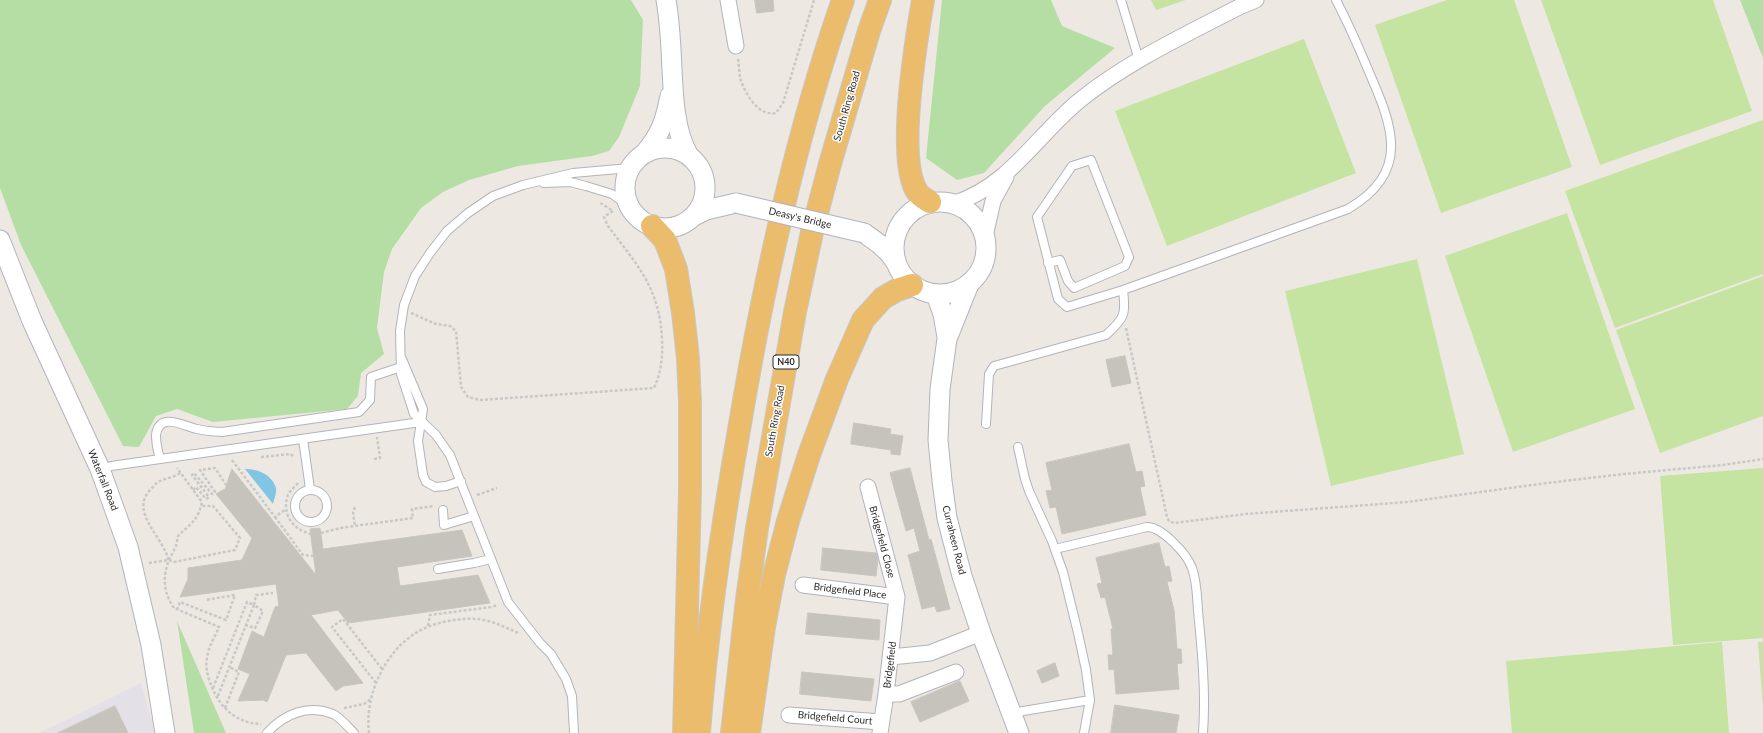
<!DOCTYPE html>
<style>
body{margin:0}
canvas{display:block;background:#ede9e2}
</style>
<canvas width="1763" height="733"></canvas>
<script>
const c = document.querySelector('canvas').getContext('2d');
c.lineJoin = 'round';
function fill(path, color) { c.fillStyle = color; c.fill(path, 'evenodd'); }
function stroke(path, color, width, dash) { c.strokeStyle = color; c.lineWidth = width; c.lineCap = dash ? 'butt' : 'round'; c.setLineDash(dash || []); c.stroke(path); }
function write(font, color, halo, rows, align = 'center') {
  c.font = font + ' Lato,sans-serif'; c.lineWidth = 3; c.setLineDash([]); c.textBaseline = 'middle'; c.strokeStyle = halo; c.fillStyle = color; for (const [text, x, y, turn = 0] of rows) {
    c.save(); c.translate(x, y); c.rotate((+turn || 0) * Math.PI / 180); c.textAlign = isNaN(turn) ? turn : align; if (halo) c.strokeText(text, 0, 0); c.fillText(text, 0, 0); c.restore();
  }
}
fill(new Path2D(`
 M141,683l14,50h-117l33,-15z`), '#e3e1e7');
fill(new Path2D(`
 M0,0h631l12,20 -3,66 -21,51 -10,14 -17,5 -74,10 -49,14 -26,12 -22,16 -29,41 -8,23 -7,56 7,26 -23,19 -3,23 -11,13 -134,13 -36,-13 -21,7 -17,31 -16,-1 -102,-201 -21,-57z
 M942,0h109l11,26 53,22 -70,58 -61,67 -27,7 -31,-22z
 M1740,0h23v58z
 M177,621l49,112h-32z`), '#b5dea4');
fill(new Path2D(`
 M1151,0h35l-30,10z
 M1447,0h67l58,167 -131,46 -66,-188z
 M1541,0h172l39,111 -152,54z
 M1304,39l52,134 -189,73 -52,-135z
 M1763,120v154l-148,54 -50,-137z
 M1567,213l68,196 -122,43 -68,-196z
 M1417,259l47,195 -133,32 -46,-195z
 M1763,276v140l-103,37 -44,-123z
 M1763,468v170l-90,7 -13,-169z
 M1722,642l7,91h-217l-6,-72z
 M1758,642h5v66z`), '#c5e4a1');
fill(new Path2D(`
 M245,469c12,0 27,5 31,19 1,5 -2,11 -3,16z`), '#80c5e4');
const building = new Path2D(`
 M755,0h18l1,11 -17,2z
 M1125,356l6,27 -19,4 -6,-27z
 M854,423l37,6 -1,5 13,2 -3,19 -9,-1v-4l-40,-6z
 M1129,444l7,28 6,-1 3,15 -5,1 6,28 -84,19 -6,-27 -6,1 -4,-17 6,-1 -6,-27z
 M910,468l19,72 2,-1 19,70 -13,3 -2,-6 -13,3 -14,-54 12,-4 -6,-23 -8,3 -16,-58z
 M232,469l84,106 -6,-46 10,-1 3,21 139,-19 10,26 -75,11 3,19 78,-11 12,28 -142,20 -10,-13 -27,5 52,68 -20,3 -7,5 -30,-38 -20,2 -19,47 -4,-2 -25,1 12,-27 -12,-5 14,-38 12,6 11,-30 4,-1 -3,-22 -96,13 8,-18v-11l54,-8 10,-22 -36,-44 9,-5z
 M1159,543l6,24 4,-1 3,15 -5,1 7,28 3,39h4l1,14 -5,1 2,25 -63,5 -2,-25 -5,1 -1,-15h5l-2,-26h2l-8,-32 -4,1 -4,-14 5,-1 -6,-25z
 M823,548l53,5 2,6 -2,17 -55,-6z
 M808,613l72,7 -1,20 -73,-6z
 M1055,663l4,13 -17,7 -5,-12z
 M802,672l72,7 -3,22 -71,-7z
 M960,681l9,20 -49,21 -9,-20z
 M1115,705l64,10 -3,18h-65z
 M115,706l13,27h-70z`);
fill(building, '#c6c3bd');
stroke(building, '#c9c5bb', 1);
const service = new Path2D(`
 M1121,0l18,60
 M544,183l26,-1 16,4 26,8 17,12
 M1048,263l12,-3 8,21 6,7 51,-22 4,-9 -38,-97 -19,6 -35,51 21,82 9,8 56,-17 225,-81c63,-37 45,-82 21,-137 -10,-24 -21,-49 -33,-72
 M402,359l21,50 -5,32 5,34 3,7 9,5 11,-1 15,-5
 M986,424l3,-50 5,-8 112,-31c19,-17 20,-21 17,-45
 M303,439l7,50
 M1018,447l7,32 4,12 23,50 11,31 15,61 8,37 4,30 -6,33
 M160,459c-2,-7 -4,-16 -4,-24 3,-24 28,-9 41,-6 8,2 16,3 25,3l137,-20 11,-12 1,-23 30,-10
 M100,469l11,-3 310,-44
 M295 506a16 16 0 1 1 32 0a16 16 0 1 1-32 0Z
 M443,510l1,15 30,-9
 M1055,549l92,-22c15,0 40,27 45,41 5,13 5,29 6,43 4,40 8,82 5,122
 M438,569l36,-6 17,-4
 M1011,713l79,-13
 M267,733c17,-19 41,-29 66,-19 7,3 15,13 21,19
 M574,733l-2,-37 -6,-17 -15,-25 -11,-11 -32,-41 -58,-147 -14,-20 -22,-21 -13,-40 -1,-43 4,-26 11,-29 15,-23 17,-22 21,-18 25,-17 30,-11 50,-12 57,-5`);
const minor = new Path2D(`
 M728,0l8,46
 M955,203c54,-17 82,-68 125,-103 47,-38 105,-65 159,-93l17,-7
 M985,236l8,-35 13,-24
 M868,487l29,110 -11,97 -6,39
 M803,585l94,12
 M891,657l39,-4 51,-20
 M886,694h13l57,-22
 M789,715l92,7`);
const tertiary = new Path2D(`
 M666,0c3,16 4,33 5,49 2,31 1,78 17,105
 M625 188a40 40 0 1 1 80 0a40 40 0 1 1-80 0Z
 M644,154c17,-20 21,-33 26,-58
 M894 248a46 46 0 1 1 92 0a46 46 0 1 1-92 0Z
 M694,216l12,-6 30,-7
 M864,233c13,9 25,17 32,30
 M0,240l32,81 68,148 28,78 23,98 14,88
 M969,284l-22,55 -7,50 -2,51 4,41 5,37 15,58 19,57 38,100
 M936,294l7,20 4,23`);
const trunk = new Path2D(`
 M923,0c-7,41 -26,155 -7,190 3,6 9,9 14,12
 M652,226l13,14 11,29 7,44 5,45 2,45v86l-6,244
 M699,733c8,-104 23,-207 41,-309 24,-143 55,-287 103,-424
 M732,733l15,-134 10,-71 38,-216 17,-80 18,-68 39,-133 11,-31
 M749,733l15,-106 10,-52 14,-54 21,-66 28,-76 26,-59 20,-22 14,-8 15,-5`);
stroke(service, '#b2b3bc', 10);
stroke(minor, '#b2b3bc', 17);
stroke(tertiary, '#b2b3bc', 21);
stroke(trunk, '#c8c8c8', 24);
stroke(new Path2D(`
 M738,59c1,6 1,13 2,19 5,15 18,39 36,35l7,-10 31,-103
 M411,313l25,11 14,2 6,5 5,56 7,10 12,3 174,-12c7,-15 9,-31 8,-48 -2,-52 -25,-75 -54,-114l-4,-9 9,-6 -14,-9
 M1126,328l41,189 2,4 5,2 72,-9 161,-12 140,-19 77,-9 99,-9 40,-6
 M261,457l29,-3 5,3
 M374,459l6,-1 -3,-21
 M232,460l43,57 11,-8
 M180,473c-7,5 -15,5 -22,9 -3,2 -5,5 -7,7 -22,22 10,46 17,69 1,5 -3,12 -3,18 -1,12 2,22 9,32l45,19c-4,10 -11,20 -12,31 -2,10 1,19 4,27 9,23 25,38 50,39
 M298,483c-3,4 -8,7 -10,12 -7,19 5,35 23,39
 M193,490l3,-3 10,12 3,-2 -17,-22 2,-2 18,21 3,-2 -15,-22 15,-2 11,17
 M477,495l20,-7
 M355,507l-2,6 2,13
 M275,517l28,38 11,1
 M321,533l19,-5 73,-10 -1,-9 22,-3
 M169,560l5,2 61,-12 5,-12 -27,-32h-12
 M149,563l20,-3 7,-14 2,-10c13,-13 20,-15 24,-34l-25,-34
 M177,610l3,-8 46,18 9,-25 -30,5
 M245,625l10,3 8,-17 -9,-6 2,-10 17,-2
 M428,626l2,-11 61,-8 7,-2
 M376,683l-44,-56 11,-8 39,50
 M213,688l34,-86 7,3 -37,93
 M225,708l14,-36 -10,-5
 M344,708l20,-4 7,-5
 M369,733c-5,-41 20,-92 61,-107 14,-5 30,-8 45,-7 14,0 30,8 43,14`), '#c8c8c8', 2.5, [3, 2]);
stroke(service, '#fff', 8);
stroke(minor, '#fff', 15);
stroke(tertiary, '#fff', 19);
stroke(trunk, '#eabc6c', 22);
const tertiaryBridge = new Path2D(`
 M736,203l128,30`);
stroke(tertiaryBridge, '#b2b3bc', 21, []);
stroke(tertiaryBridge, '#fff', 19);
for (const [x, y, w] of [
 [786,362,26]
]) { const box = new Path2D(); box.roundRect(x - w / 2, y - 7, w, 14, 3); c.fillStyle = '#fff'; c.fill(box); stroke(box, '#2d2d2d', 1); }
write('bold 9px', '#2d2d2d', null, [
 ["N40",786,362]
]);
write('10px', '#2d2d2d', '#fff', [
 ["South Ring Road",847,106,-74],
 ["Deasy's Bridge",800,218,13],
 ["South Ring Road",775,421,-80],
 ["Waterfall Road",103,480,68],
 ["Curraheen Road",954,540,76],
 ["Bridgefield Close",882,542,75],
 ["Bridgefield Place",850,591,7],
 ["Bridgefield",890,665,-83],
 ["Bridgefield Court",835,718,5]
]);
</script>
